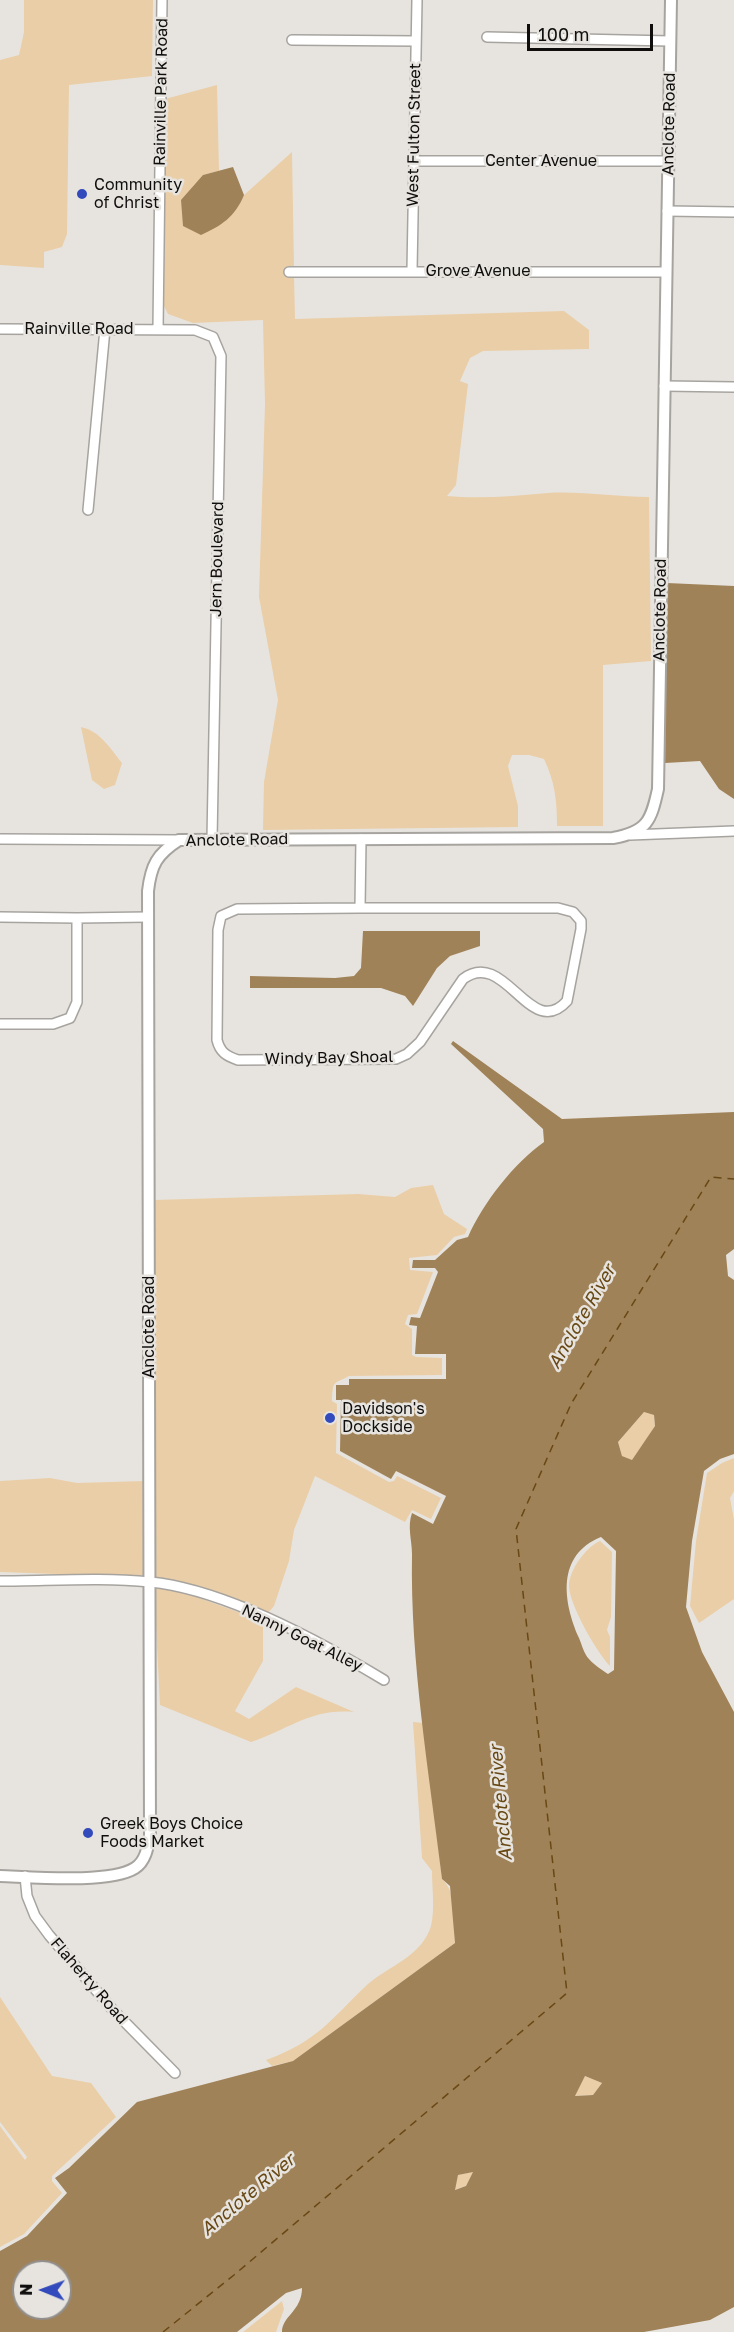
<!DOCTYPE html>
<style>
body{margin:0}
#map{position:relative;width:734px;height:2332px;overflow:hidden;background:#e7e4df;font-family:"Golos Text",sans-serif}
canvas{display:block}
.north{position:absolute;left:12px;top:2260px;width:60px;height:60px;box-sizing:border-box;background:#e7e4df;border:2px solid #918e8b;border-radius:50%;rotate:271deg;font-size:16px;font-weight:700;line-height:24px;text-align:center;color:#0f0e0d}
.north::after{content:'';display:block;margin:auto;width:21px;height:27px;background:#324abb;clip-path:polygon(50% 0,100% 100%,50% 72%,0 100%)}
.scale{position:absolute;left:527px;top:24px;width:126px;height:27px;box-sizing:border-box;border:3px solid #0f0e0d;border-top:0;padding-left:8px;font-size:18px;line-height:21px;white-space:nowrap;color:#0f0e0d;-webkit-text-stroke:4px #e7e4df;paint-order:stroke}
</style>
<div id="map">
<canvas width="734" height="2332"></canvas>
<div class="north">N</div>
<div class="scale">100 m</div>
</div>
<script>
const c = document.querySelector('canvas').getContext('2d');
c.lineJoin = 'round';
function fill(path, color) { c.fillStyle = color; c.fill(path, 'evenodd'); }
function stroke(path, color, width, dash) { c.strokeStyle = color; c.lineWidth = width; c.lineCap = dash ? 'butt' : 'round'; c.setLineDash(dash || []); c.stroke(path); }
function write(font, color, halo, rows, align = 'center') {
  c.font = font + ' "Golos Text",sans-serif'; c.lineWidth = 5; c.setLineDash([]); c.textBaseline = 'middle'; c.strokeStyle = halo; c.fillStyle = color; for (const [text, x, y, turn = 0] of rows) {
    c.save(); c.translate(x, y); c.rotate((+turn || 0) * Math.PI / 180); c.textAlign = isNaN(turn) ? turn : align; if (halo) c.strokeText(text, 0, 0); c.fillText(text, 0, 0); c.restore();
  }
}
fill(new Path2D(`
 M24,0h129l-1,76 -83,9 -2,149 -5,13 -18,5v16l-44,-3v-205l19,-5 5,-23z
 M217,85l2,86 -16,4 41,20 48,-43 2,116h-9v8h9l1,43 269,-8 25,19v19l-106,2 -13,7 -10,23 8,3 -12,101 -9,11c33,3 68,0 101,-3 34,-2 68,4 101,4l2,164 -48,4v161h-46c0,-25 -2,-44 -13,-67l-15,-4h-17l-4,11 10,40v21l-255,3 1,-48 14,-82 -19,-103 6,-193 -2,-84 -70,3 -25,-9 -5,-10 2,-205z
 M81,727c19,4 29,21 41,36l-7,22 -11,4 -12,-9z
 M433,1185l11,29 23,15 -2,5 -11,3 -17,18 -28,3 1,12 23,2 -16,42 -9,1 -3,9 7,5v26l4,2 26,1v17l-93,1c-16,9 -16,3 -17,25l5,3 -1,49 53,29 5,-1 3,-5 44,22 -10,21 -19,-9 -7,12 -90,-46 -21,54 -5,31 -15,45 -6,7 -88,-31 -26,-4v-378l204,-6 37,3 16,-9z
 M644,1412l10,3 1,11 -22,35 -11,-5 -4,-14z
 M734,1458v33l-4,7 4,22v79l-35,24 -9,-17 6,-65 11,-68 15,-10z
 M50,1478l27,5 67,-2v96l-144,-5v-91z
 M600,1541l12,11 -1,65 -4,13 3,7v29c-13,-13 -41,-62 -41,-80 0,-16 17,-39 31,-45z
 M154,1587l23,3 86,31v40l-28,50 14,8 47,-32 58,25c-43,-4 -64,17 -103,30l-91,-37z
 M413,1722l11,1 18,156c16,15 12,43 13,64l-162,118 -21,5 -6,-6c52,-19 64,-40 102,-76 21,-18 54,-28 63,-58 4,-16 1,-38 1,-55l-10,-13z
 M0,1997l52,79 39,7 25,34 -64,59v5l10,12 -38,41 -24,13v-121l25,34 2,-3 -27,-35z
 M585,2076l17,7 -9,12 -19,1z
 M474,2171l-8,15 -12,4 4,-15z
 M282,2301l2,8 -8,23h-33z`), '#eacea7');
fill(new Path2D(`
 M233,167l11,28c-9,22 -23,31 -43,40l-18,-9 -2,-26 22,-25z
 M667,583l67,3v213l-15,-10 -19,-28 -35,2z
 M363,931h117v15l-30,10 -13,12 -24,38 -8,-10 -24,-8h-131v-12l85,2 19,-2 7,-8z
 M453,1041l109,78 172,-7v137l-8,6 2,21 6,4v174l-14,5 -16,12 -12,70 -6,66 16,45 32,60v595l-24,13 -66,12h-362c0,-16 20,-21 20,-44l-16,5 -49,39h-237v-81l27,-15 40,-43 -12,-15 14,-10 68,-66 156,-41 162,-118 -5,-57 -8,-7c-13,-108 -32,-217 -30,-325 0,-14 -5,-27 0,-41l21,11 13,-28 -50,-25 -5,8 -51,-28 1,-51h-5v-15h13v-6h97v-25h-31l2,-28 -8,-1 2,-8 9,1 18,-46 -3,-4h-23l1,-8h22l22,-20 11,-3c15,-34 46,-74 76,-95l-1,-13 -92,-85zM644,1412l10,3 1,11 -23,34 -10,-4 -4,-14zM601,1537l15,14 -2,119 -6,4c-6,-4 -14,-9 -19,-15 -5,-5 -7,-14 -10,-21 -16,-36 -23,-83 22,-101zM585,2076l17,7 -9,12 -18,1zM473,2172l-7,14 -11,4 3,-15zM24,2272h36v36h-36z`), '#a08258');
stroke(new Path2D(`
 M163,2332l71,-57 333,-282 -51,-464 55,-125 140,-227 23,2`), '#684814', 1.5, [8, 6]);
const minor = new Path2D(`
 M487,37l183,4
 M292,40l124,1
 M414,161h254
 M667,211l67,1
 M412,270l5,-270
 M289,272h377
 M0,329l195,1 18,7 8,19 -9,483
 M158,329l4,-329
 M664,386l70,1
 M88,510l17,-181
 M630,835l104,-4
 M0,839l179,1
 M360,908h198l15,4 8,9v8l-14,72c-37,41 -62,-54 -104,-22l-43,63 -13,12 -11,5 -158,1c-12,-4 -18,-8 -21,-20l1,-110 3,-14 16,-7 123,-1 1,-69
 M0,917l77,1
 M0,1024h53l17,-6 7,-16v-84l71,-1
 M0,1581c49,0 101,-4 150,1 73,7 171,60 234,98
 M25,1876l2,20 8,20 14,19 63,74 63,64`);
const tertiary = new Path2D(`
 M0,1876c31,1 110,8 135,-8 11,-7 13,-22 15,-33l-2,-944c3,-26 9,-37 31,-51l434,-2c34,-6 38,-17 45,-49l13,-789`);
stroke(minor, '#a7a4a0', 12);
stroke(tertiary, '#a7a4a0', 14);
stroke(minor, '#fff', 9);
stroke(tertiary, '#fff', 10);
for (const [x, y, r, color] of [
 [82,194,6,"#324abb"],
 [330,1418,6,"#324abb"],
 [88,1833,6,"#324abb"]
]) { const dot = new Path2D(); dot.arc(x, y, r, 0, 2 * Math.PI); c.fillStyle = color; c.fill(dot); stroke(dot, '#e7e4df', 2); }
write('16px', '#0f0e0d', '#e7e4df', [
 ["Rainville Park Road",161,92,-89],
 ["Anclote Road",669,124,-89],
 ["West Fulton Street",414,135,-89],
 ["Center Avenue",541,161],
 ["Grove Avenue",478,271],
 ["Rainville Road",79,329],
 ["Jern Boulevard",217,559,-89],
 ["Anclote Road",660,610,-89],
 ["Anclote Road",237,840,-1],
 ["Windy Bay Shoal",329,1058,-1],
 ["Anclote Road",149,1327,-90],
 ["Nanny Goat Alley",302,1638,26],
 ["Flaherty Road",89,1981,49]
]);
write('16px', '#0f0e0d', '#e7e4df', [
 ["Community",94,185],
 ["of Christ",94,203],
 ["Davidson's",342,1409],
 ["Dockside",342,1427],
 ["Greek Boys Choice",100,1824],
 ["Foods Market",100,1842]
], 'left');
write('italic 18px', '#684814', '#e7e4df', [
 ["Anclote River",582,1317,-60],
 ["Anclote River",501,1803,-95],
 ["Anclote River",248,2195,-40]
]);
</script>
